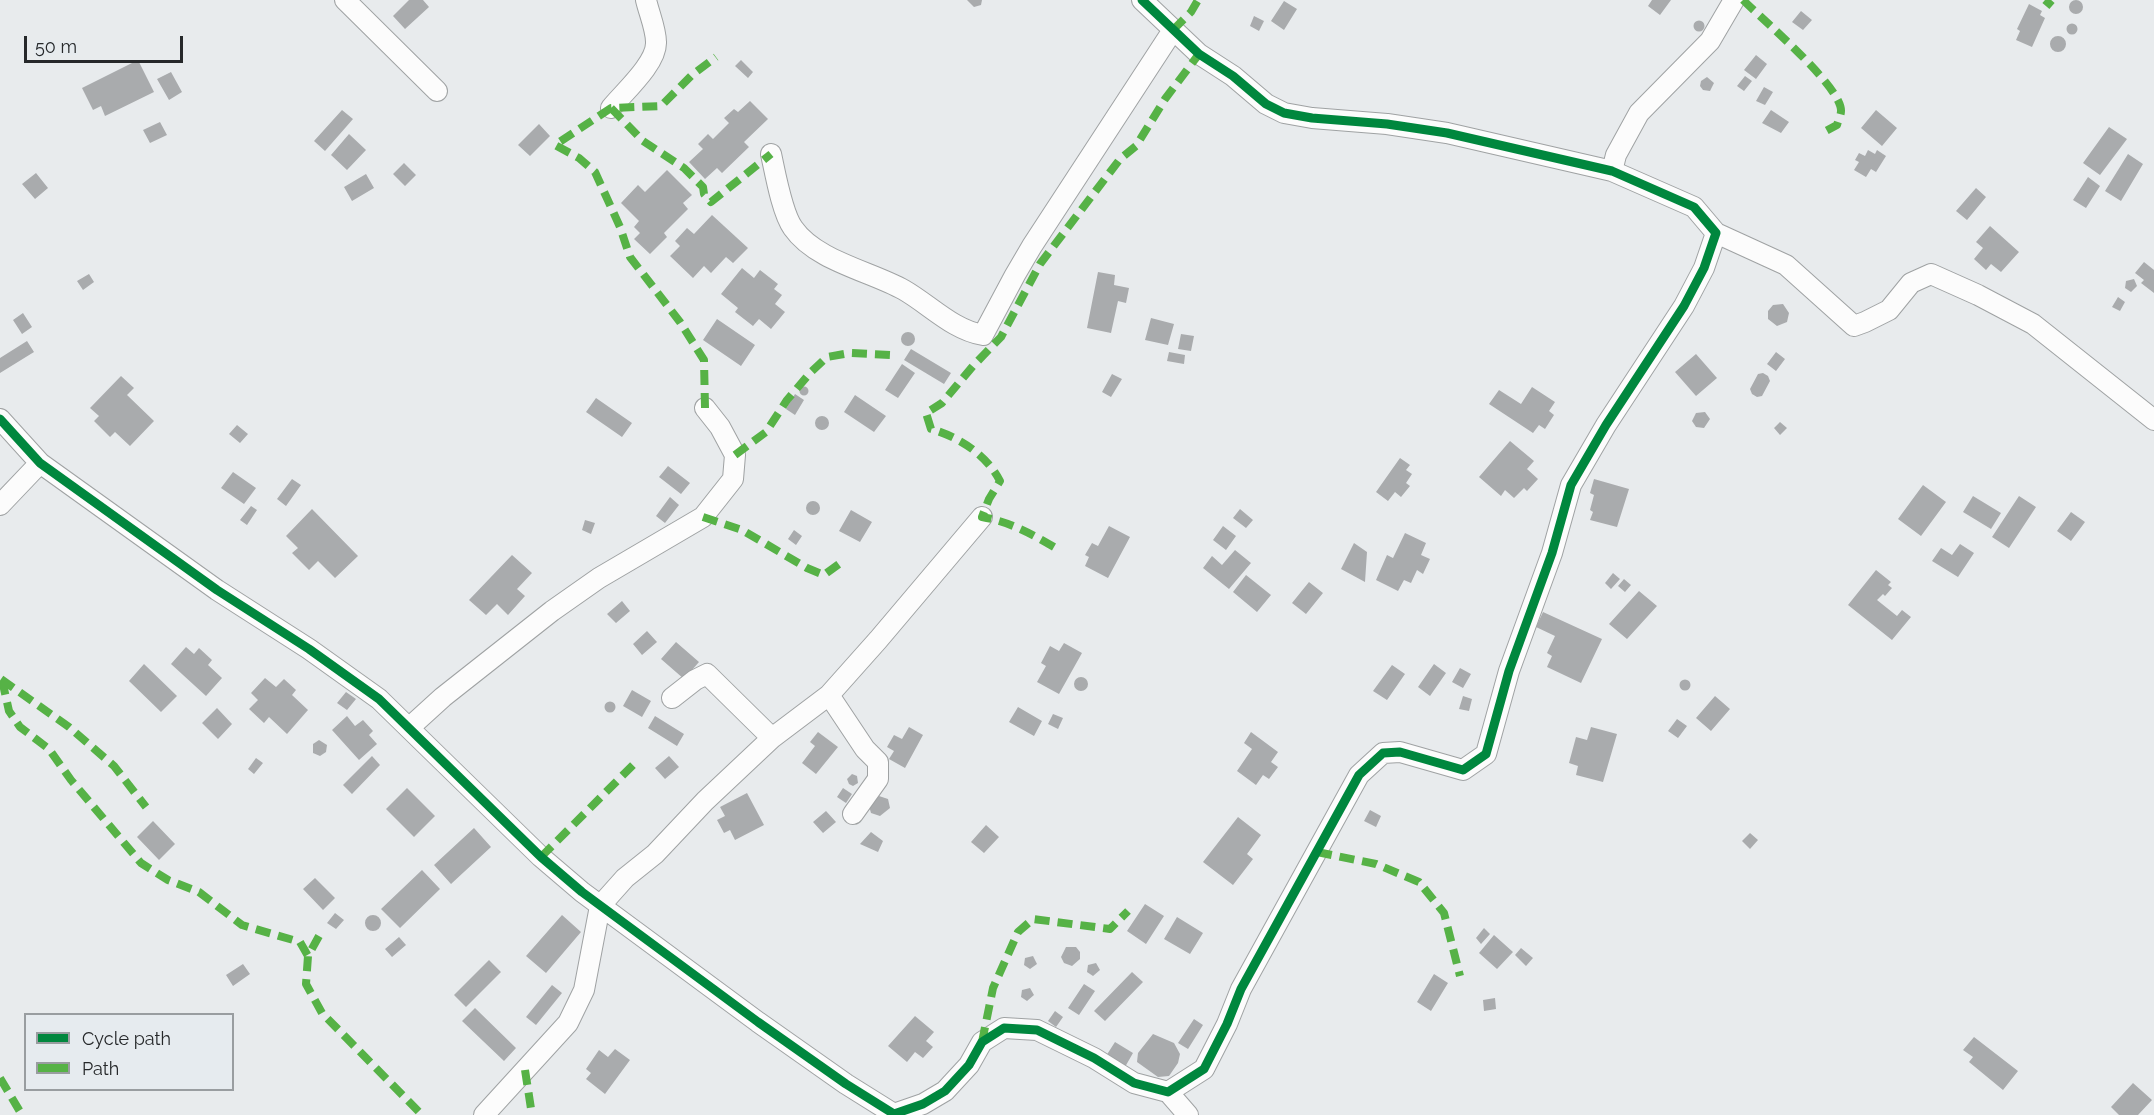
<!DOCTYPE html>
<style>
body{margin:0}
#map{position:relative;width:2154px;height:1115px;overflow:hidden;background:#e8ebed;font-family:Raleway,sans-serif}
canvas{display:block}
.legend{position:absolute;left:24px;top:1013px;width:210px;height:78px;box-sizing:border-box;background:#e6ebef;border:2px solid #999da0;margin:0;padding:8px 10px;list-style:none;font-size:18px;color:#26282a}
.legend li{display:flex;align-items:center;gap:12px;height:30px}
.legend b{width:30px;border:2px solid #999da0}
.scale{position:absolute;left:24px;top:36px;width:159px;height:27px;box-sizing:border-box;border:3px solid #26282a;border-top:0;padding-left:8px;font-size:18px;line-height:21px;white-space:nowrap;color:#26282a;-webkit-text-stroke:4px #e6ebef;paint-order:stroke}
</style>
<div id="map">
<canvas width="2154" height="1115"></canvas>
<ul class="legend">
<li><b style="height:8px;background:#00873e"></b>Cycle path</li>
<li><b style="height:8px;background:#56b246"></b>Path</li>
</ul>
<div class="scale">50 m</div>
</div>
<script>
const c = document.querySelector('canvas').getContext('2d');
c.lineJoin = 'round';
function fill(path, color) { c.fillStyle = color; c.fill(path, 'evenodd'); }
function stroke(path, color, width, dash) { c.strokeStyle = color; c.lineWidth = width; c.lineCap = dash ? 'butt' : 'round'; c.setLineDash(dash || []); c.stroke(path); }
fill(new Path2D(`
 M2069 7a7 7 0 1 1 14 0a7 7 0 1 1-14 0Z
 M409,0h14l6,7 -24,22 -12,-13z
 M967,0h15l-1,5 -7,2z
 M1652,0h19l-11,15 -12,-9z
 M1284,1l13,8 -13,21 -13,-9z
 M2029,4l13,7 -2,4 5,3 -13,29 -16,-7 4,-9 -3,-2z
 M1801,11l11,9 -9,10 -11,-8z
 M1254,16l10,5 -5,10 -9,-5z
 M1693.5 26a5.5 5.5 0 1 1 11 0a5.5 5.5 0 1 1-11 0Z
 M2066.5 29a5.5 5.5 0 1 1 11 0a5.5 5.5 0 1 1-11 0Z
 M2050 44a8 8 0 1 1 16 0a8 8 0 1 1-16 0Z
 M1756,55l11,9 -11,15 -12,-9z
 M138,60l16,32 -49,24 -4,-10 -8,4 -11,-22z
 M741,60l12,12 -5,6 -13,-12z
 M171,72l11,20 -13,8 -12,-21z
 M1745,76l7,5 -8,10 -7,-5z
 M1707,77l7,6 -4,8 -7,-1 -3,-4 1,-5z
 M1764,87l9,5 -8,13 -9,-4z
 M750,101l18,18 -24,23 5,5 -27,26 -5,-5 -12,11 -16,-17 14,-13 -5,-5 10,-10 5,5 16,-16 -5,-5 10,-9 4,3z
 M342,110l11,9 -28,32 -11,-10z
 M1771,110l18,12 -8,11 -19,-10z
 M1876,110l21,18 -15,18 -21,-18z
 M160,122l7,13 -17,8 -7,-13z
 M539,124l11,12 -20,20 -12,-11z
 M2109,127l18,12 -27,36 -17,-12z
 M349,134l17,16 -19,20 -16,-15z
 M1868,150l7,4 2,-4 9,6 -10,16 -5,-3 -5,8 -12,-7 5,-8 -4,-2 4,-7 6,3z
 M2128,154l15,10 -22,37 -16,-10z
 M404,163l12,12 -11,11 -12,-12z
 M667,170l25,25 -9,8 5,6 -24,24 3,4 -17,17 -16,-15 6,-6 -6,-6 5,-6 -18,-18 17,-18 7,7z
 M36,173l12,15 -13,11 -13,-15z
 M366,174l8,14 -22,13 -8,-14z
 M2088,177l12,9 -14,22 -13,-8z
 M1976,188l10,9 -19,23 -11,-9z
 M712,215l36,33 -15,15 -7,-6 -15,16 -7,-7 -11,12 -23,-22 10,-10 -5,-5 12,-13 7,6z
 M1990,226l29,26 -18,20 -10,-8 -5,6 -12,-11 9,-11 -7,-6z
 M2144,262l10,8v23l-13,-10 3,-3 -9,-7z
 M742,268l12,10 6,-8 18,14 -4,5 8,6 -7,9 10,8 -14,17 -12,-10 -6,7 -18,-14 3,-4 -17,-14z
 M1098,272l17,3 -1,10 15,3 -3,15 -8,-2 -7,32 -24,-5z
 M89,274l5,8 -11,8 -6,-9z
 M2134,279l3,7 -6,6 -6,-4 1,-7z
 M2118,297l7,5 -5,9 -8,-4z
 M1783,304l6,9 -2,9 -10,4 -9,-7v-8l5,-6z
 M23,313l9,14 -10,7 -9,-14z
 M1151,318l23,6 -6,21 -23,-5z
 M717,319l38,26 -14,21 -38,-26z
 M901 339a7 7 0 1 1 14 0a7 7 0 1 1-14 0Z
 M1181,334l13,2 -3,15 -13,-2z
 M27,341l7,11 -34,21v-15z
 M911,349l40,24 -7,11 -40,-24z
 M1169,352l16,3 -1,9 -17,-3z
 M1776,352l9,7 -9,12 -9,-7z
 M1696,354l21,24 -21,18 -21,-24z
 M902,364l13,9 -17,25 -13,-8z
 M1763,373l5,3 2,5 -8,15 -5,1 -5,-3 -2,-5 8,-15z
 M1112,374l10,5 -11,18 -9,-5z
 M121,376l13,12 -7,7 27,26 -24,25 -15,-14 -5,5 -16,-16 5,-5 -9,-8z
 M799.5 391a4.5 4.5 0 1 1 9 0a4.5 4.5 0 1 1-9 0Z
 M1532,387l23,15 -6,9 5,4 -9,14 -6,-4 -6,8 -44,-29 10,-14 22,14z
 M795,394l9,6 -9,15 -9,-6z
 M855,395l31,21 -12,16 -30,-20z
 M596,398l36,25 -10,14 -36,-25z
 M1705,412l5,7 -6,9 -8,-1 -4,-6 4,-8z
 M815 423a7 7 0 1 1 14 0a7 7 0 1 1-14 0Z
 M1780,422l7,6 -7,7 -6,-7z
 M237,425l11,9 -8,9 -11,-9z
 M1510,441l24,20 -7,8 11,10 -11,12 -3,-3 -10,10 -9,-8 -4,6 -22,-19z
 M1400,458l10,7 -4,5 6,4 -6,9 4,3 -9,11 -6,-5 -7,9 -12,-9z
 M668,466l22,17 -9,11 -22,-17z
 M233,472l23,16 -12,16 -23,-16z
 M292,479l9,6 -15,21 -9,-7z
 M1594,479l35,10 -12,38 -27,-7 3,-8 -3,-2 4,-15 -4,-2z
 M1923,485l23,17 -25,34 -23,-17z
 M1973,496l28,17 -10,16 -28,-17z
 M2019,496l17,11 -27,41 -17,-11z
 M670,497l9,8 -14,18 -9,-7z
 M806 508a7 7 0 1 1 14 0a7 7 0 1 1-14 0Z
 M251,506l6,4 -10,15 -7,-5z
 M312,509l46,47 -23,22 -17,-17 -9,9 -17,-17 6,-5 -12,-12z
 M1240,509l13,11 -7,8 -13,-10z
 M851,510l21,12 -12,20 -21,-11z
 M2071,512l14,10 -14,19 -14,-10z
 M585,520l10,3 -4,11 -9,-4z
 M1109,526l21,11 -22,41 -23,-12 4,-9 -4,-2 7,-12 6,3z
 M1223,526l13,10 -10,14 -13,-10z
 M794,530l8,6 -6,9 -8,-6z
 M1405,533l21,10 -5,12 9,4 -7,15 -6,-4 -6,13 -7,-3 -6,11 -22,-11 11,-25 6,3z
 M1354,543l13,9 -2,30 -24,-13z
 M1960,544l14,9 -16,24 -26,-16 9,-13 11,7z
 M1235,550l16,13 -22,26 -26,-21 9,-12 10,9z
 M512,555l20,18 -15,16 8,7 -17,19 -11,-11 -11,11 -17,-15z
 M1876,570l15,12 -3,3 4,3 -7,8 -2,-2 -6,6 20,16 5,-6 9,7 -19,23 -44,-35z
 M1613,573l7,6 -9,10 -6,-6z
 M1246,575l25,20 -14,17 -24,-20z
 M1624,579l7,6 -6,7 -7,-6z
 M1309,582l14,11 -17,21 -14,-11z
 M1639,591l18,15 -30,33 -18,-15z
 M622,601l8,10 -14,12 -9,-9z
 M1543,612l59,27 -21,44 -34,-16 5,-11 -5,-3 8,-17 -19,-9z
 M647,631l10,11 -15,13 -9,-11z
 M676,642l23,20 -15,17 -23,-20z
 M1064,643l18,10 -23,41 -22,-12 9,-16 -5,-3 9,-17 9,5z
 M186,647l8,7 5,-6 13,12 -4,5 14,13 -16,18 -35,-32z
 M144,664l33,32 -16,16 -32,-31z
 M1434,664l12,9 -16,23 -12,-9z
 M1392,665l13,9 -18,26 -14,-9z
 M1460,668l11,6 -8,14 -11,-6z
 M1074 684a7 7 0 1 1 14 0a7 7 0 1 1-14 0Z
 M265,678l11,9 8,-8 12,11 -4,5 16,15 -21,24 -18,-17 -5,6 -15,-14 9,-9 -7,-7z
 M1679.5 685a5.5 5.5 0 1 1 11 0a5.5 5.5 0 1 1-11 0Z
 M632,690l19,11 -9,16 -19,-11z
 M346,692l10,7 -9,11 -10,-7z
 M1463,696l9,3 -3,12 -10,-2z
 M1715,696l15,13 -19,22 -15,-13z
 M604.5 707a5.5 5.5 0 1 1 11 0a5.5 5.5 0 1 1-11 0Z
 M1018,707l24,14 -8,15 -25,-14z
 M217,708l15,16 -14,15 -16,-16z
 M1053,714l10,4 -5,11 -10,-5z
 M347,716l8,10 8,-6 10,11 -4,4 8,9 -18,16 -27,-30z
 M655,716l29,18 -7,12 -29,-18z
 M1677,719l10,7 -9,12 -10,-7z
 M909,727l14,8 -18,33 -16,-9 5,-8 -7,-4 7,-12 8,4z
 M1591,727l26,7 -14,48 -27,-7 2,-9 -9,-3 7,-26 11,3z
 M818,732l20,15 -22,27 -14,-11 13,-17 -5,-4z
 M1251,732l27,20 -7,10 7,5 -9,12 -6,-4 -7,10 -19,-14 15,-22 -8,-6z
 M319,740l8,5 -1,7 -6,4 -7,-3v-9z
 M372,756l8,9 -28,29 -9,-9z
 M669,756l10,11 -14,12 -10,-11z
 M256,758l7,5 -9,11 -6,-5z
 M852,774l5,2 1,7 -5,3 -4,-2 -2,-5z
 M407,788l28,28 -21,21 -28,-28z
 M843,788l9,6 -6,9 -9,-6z
 M747,793l17,32 -29,15 -5,-10 -6,3 -7,-13 8,-4 -5,-9z
 M879,796l9,3 2,9 -10,8 -9,-3 -2,-7z
 M1370,810l11,6 -5,11 -12,-6z
 M826,811l10,11 -13,11 -10,-11z
 M1238,817l23,18 -14,19 6,5 -20,26 -30,-23z
 M153,821l22,23 -16,16 -22,-23z
 M986,825l13,12 -15,16 -13,-11z
 M474,828l17,19 -40,37 -17,-19z
 M871,832l12,9 -5,11 -18,-8z
 M1750,833l8,7 -8,9 -8,-8z
 M422,870l18,19 -40,39 -19,-19z
 M315,878l20,20 -12,12 -20,-21z
 M1145,904l19,12 -18,28 -19,-13z
 M335,913l9,7 -8,9 -9,-6z
 M562,915l19,17 -35,41 -20,-17z
 M365 923a8 8 0 1 1 16 0a8 8 0 1 1-16 0Z
 M1177,917l26,16 -13,21 -26,-15z
 M1484,928l6,6 -9,10 -5,-6z
 M1494,935l19,17 -16,17 -18,-16z
 M399,937l7,8 -14,12 -7,-8z
 M1066,947h10l4,5v7l-8,7 -8,-3 -3,-6z
 M1521,948l12,10 -7,8 -11,-11z
 M1033,956l4,8 -7,5 -6,-4 1,-7z
 M489,960l12,12 -35,35 -12,-12z
 M1096,963l4,7 -7,6 -6,-4 1,-7z
 M243,964l7,10 -17,12 -7,-11z
 M1132,972l11,10 -38,39 -11,-10z
 M1434,974l14,9 -17,28 -14,-9z
 M1084,984l11,7 -16,24 -11,-7z
 M552,985l10,8 -26,32 -10,-8z
 M1030,988l4,7 -7,6 -6,-4 1,-7z
 M1495,998l1,11 -12,2 -1,-11z
 M475,1008l41,40 -12,13 -42,-40z
 M1055,1011l8,6 -7,10 -8,-6z
 M915,1016l19,16 -8,9 7,6 -10,11 -8,-6 -8,10 -19,-16z
 M1194,1019l9,6 -15,24 -10,-6z
 M1153,1034l21,9 6,11 -2,9 -9,13 -11,1 -21,-15 1,-9z
 M1974,1037l44,34 -15,19 -34,-28 4,-5 -10,-7z
 M1115,1042l18,11 -8,14 -19,-11z
 M615,1049l15,11 -25,34 -19,-15 5,-6 -5,-4 13,-19 9,7z
 M2133,1083l19,17 -14,15h-19l-8,-8z`), '#a9abad');
const street = new Path2D(`
 M345,0l92,91
 M611,108c13,-16 46,-45 45,-66 0,-13 -7,-29 -10,-42
 M771,154c4,18 11,59 22,74 23,33 77,43 111,62 26,15 49,40 79,45l32,-60 17,-29 141,-216
 M1612,171l4,-16 23,-42 71,-72 24,-41
 M1716,233l70,32 68,61 11,-4 24,-12 22,-27 20,-9 47,21 55,29 121,96
 M0,419l40,44 177,127 92,59 70,50 162,158 41,35 176,130 88,62 48,30 29,-10 22,-13 24,-26 13,-23 22,-14 33,2 57,28 40,25 34,9 36,-23 23,-45 14,-35 118,-214 24,-22 17,-1 63,18 23,-16 23,-83 43,-118 19,-68 35,-60 78,-119 20,-38 12,-35 -22,-26 -82,-36 -165,-38 -60,-9 -75,-6 -28,-5 -18,-9 -33,-28 -34,-22 -57,-54
 M0,505l40,-42
 M829,695l36,54 13,13v17l-25,35
 M672,698l23,-18 12,-6 65,64
 M410,727l33,-30 109,-86 47,-33 104,-61 30,-38 2,-24 -15,-28 -15,-19
 M1168,1092l20,23
 M484,1115l84,-92 16,-33 16,-84 25,-28 30,-24 50,-53 67,-63 57,-43 49,-55 104,-123`);
stroke(street, '#9fa2a3', 22);
stroke(street, '#fcfcfc', 20);
stroke(new Path2D(`
 M1743,0c19,19 99,87 98,111 0,4 -3,10 -4,14l-13,7
 M2045,0l7,6
 M1173,30l18,-18 7,-12
 M611,108l32,33 41,27 19,19 1,7 7,8 60,-48
 M705,408l-1,-48 -24,-38 -50,-65 -10,-30 -25,-55 -16,-14 -24,-13 56,-37 50,-2 31,-31 24,-18
 M735,455l31,-23 21,-32 23,-27 17,-16 23,-4 41,2
 M703,517l39,13 65,38 17,7 15,-11
 M1054,547c-24,-14 -44,-25 -72,-30l7,-18 11,-18c-13,-26 -41,-44 -69,-52l-5,-16 16,-10 31,-37 28,-29 39,-73 80,-105 16,-13 29,-47 34,-45
 M1,679l68,48 45,39 32,41
 M2,680l7,31 11,16 29,22 22,31 70,83 27,17 31,12 43,33 58,17 8,14
 M1317,852l59,12 43,18 25,31 16,63
 M541,857l97,-97
 M319,936l-11,20 -2,28 16,29 100,102
 M982,1042l11,-54 25,-56 15,-13 77,10 18,-18
 M525,1070l7,45
 M0,1078l22,37`), '#56b246', 8, [15, 8]);
stroke(new Path2D(`
 M0,419l40,44 177,127 92,59 70,50 162,158 41,35 176,130 88,62 48,30 29,-10 22,-13 24,-26 13,-23 22,-14 33,2 57,28 40,25 34,9 36,-23 23,-45 14,-35 118,-214 24,-22 17,-1 63,18 23,-16 23,-83 43,-118 19,-68 35,-60 78,-119 20,-38 12,-35 -22,-26 -82,-36 -165,-38 -60,-9 -75,-6 -28,-5 -18,-9 -33,-28 -34,-22 -57,-54`), '#00873e', 9);
</script>
